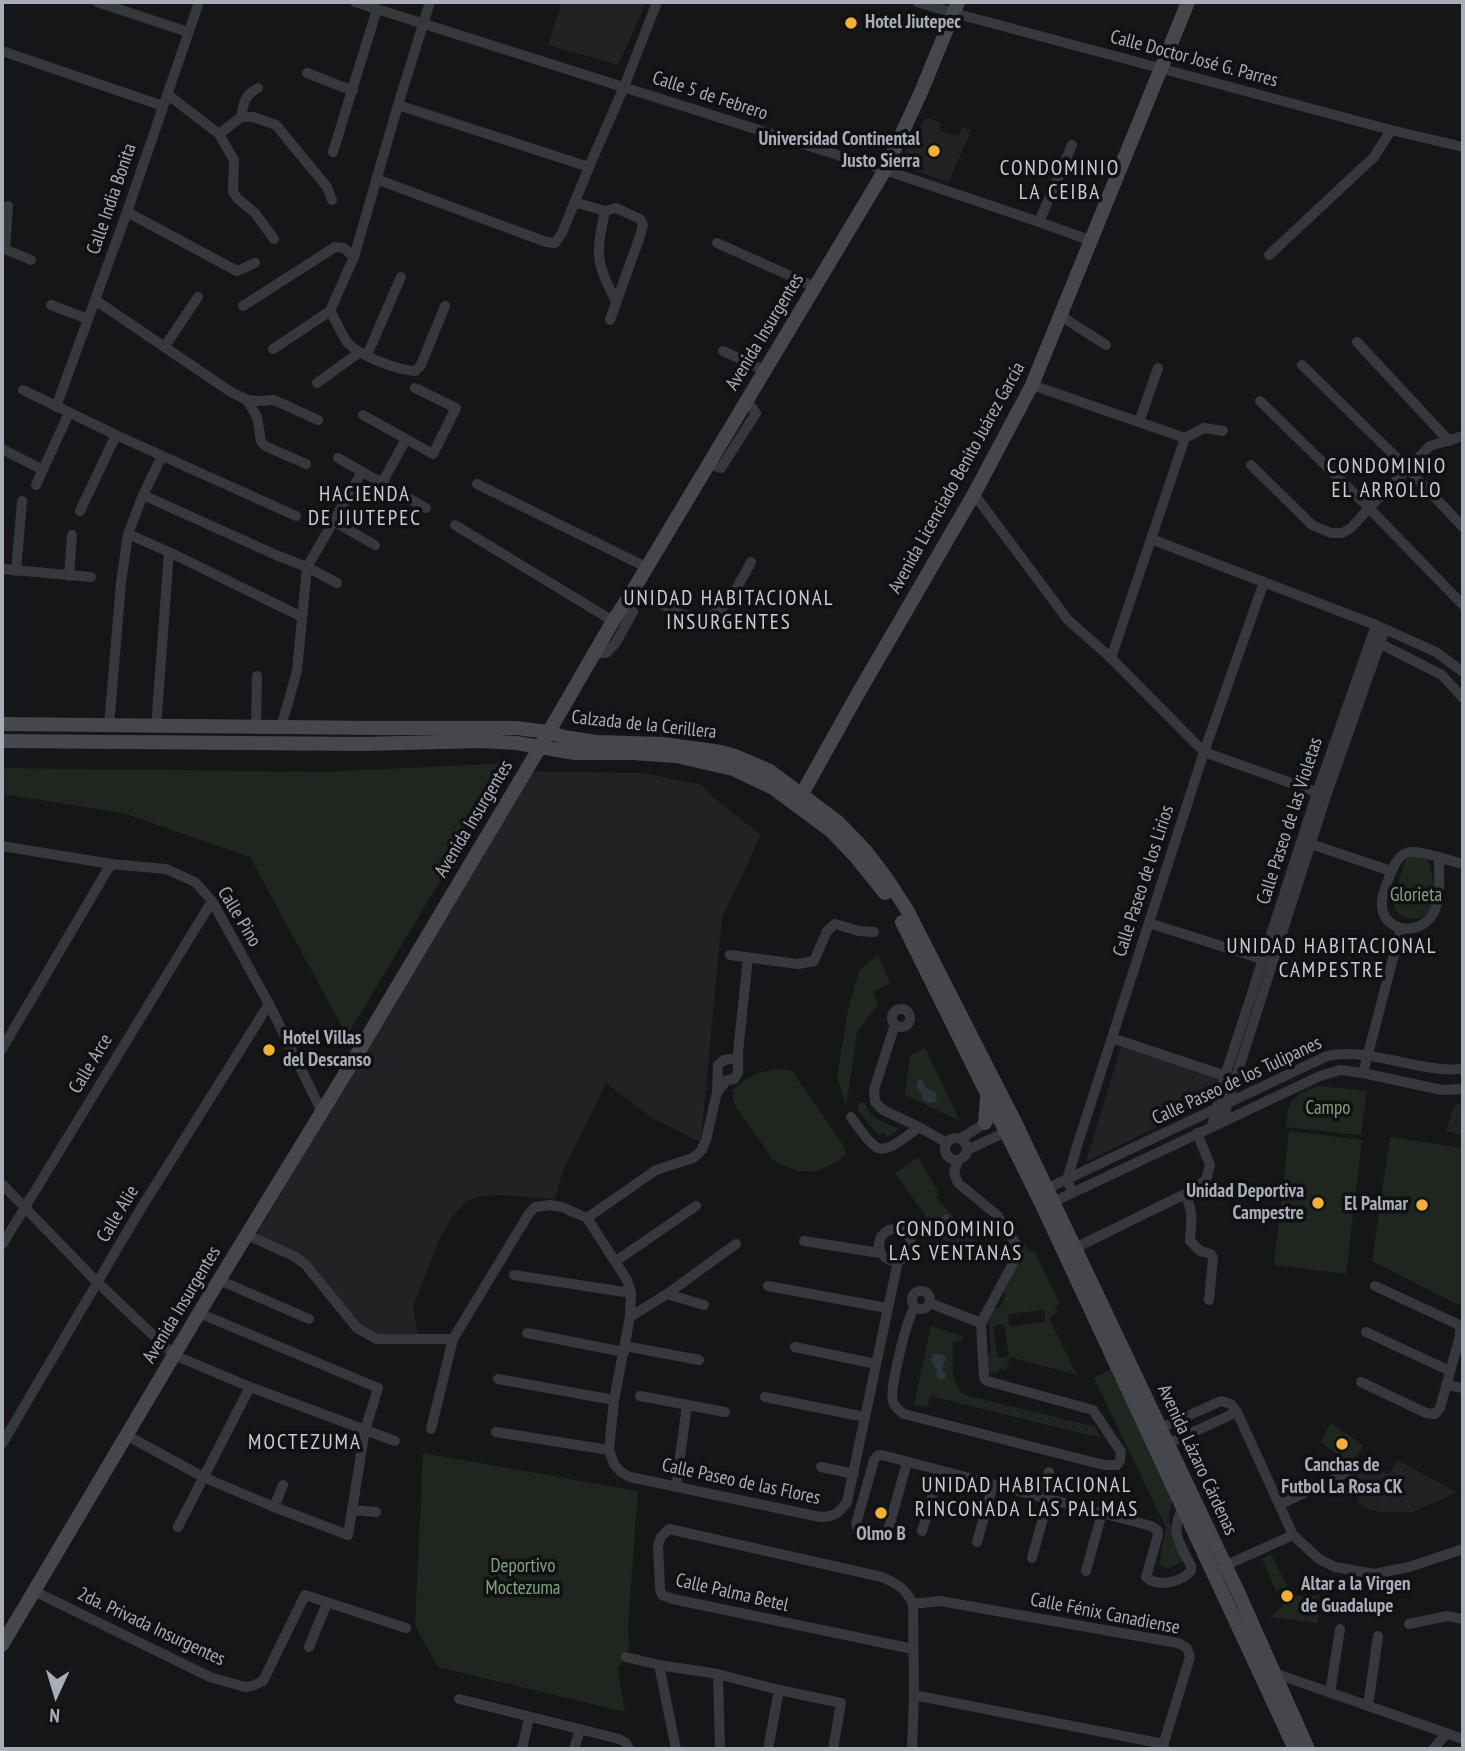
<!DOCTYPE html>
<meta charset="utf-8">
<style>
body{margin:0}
#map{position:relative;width:1465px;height:1751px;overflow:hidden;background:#161618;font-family:"PT Sans Narrow",sans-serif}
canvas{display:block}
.frame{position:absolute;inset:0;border:4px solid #a8adb8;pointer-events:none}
.north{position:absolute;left:21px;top:1660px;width:70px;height:70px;-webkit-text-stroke:5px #111113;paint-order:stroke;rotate:184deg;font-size:19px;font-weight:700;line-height:28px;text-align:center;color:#a8adb8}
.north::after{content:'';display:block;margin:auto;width:24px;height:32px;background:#a8adb8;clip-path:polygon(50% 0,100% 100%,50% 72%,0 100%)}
</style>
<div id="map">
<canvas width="1465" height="1751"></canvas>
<div class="frame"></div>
<div class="north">N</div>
</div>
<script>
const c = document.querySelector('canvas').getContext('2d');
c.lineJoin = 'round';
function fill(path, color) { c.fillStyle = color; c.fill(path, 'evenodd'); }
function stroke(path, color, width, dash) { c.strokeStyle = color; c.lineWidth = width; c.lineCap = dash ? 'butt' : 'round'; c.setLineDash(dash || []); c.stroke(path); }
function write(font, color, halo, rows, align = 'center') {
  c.font = font + ' "PT Sans Narrow",sans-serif'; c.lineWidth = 7; c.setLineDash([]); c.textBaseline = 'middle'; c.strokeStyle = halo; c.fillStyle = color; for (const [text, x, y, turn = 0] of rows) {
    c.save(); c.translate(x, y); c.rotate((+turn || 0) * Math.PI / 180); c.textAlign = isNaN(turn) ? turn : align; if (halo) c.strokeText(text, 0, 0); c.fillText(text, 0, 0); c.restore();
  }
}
fill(new Path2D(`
 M562,2h79l5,1 -28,62 -70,-20z
 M929,118l12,5 -1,8 18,5 5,-9 8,3 -22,52 -49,-16 12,-30h6l4,-13 3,-4z
 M532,771l110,2 57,11 26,23 36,28 -39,83 -21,221 -3,2 -47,-24 -45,-34 -43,88 -8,28 -58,-4 -22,2 -11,7 -13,15 -11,19 -27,68 5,29h-39l-23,-13 -39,-52 -14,-12 -47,-23z
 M1124,1037l105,34 -7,24 -136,67z
 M1463,1102v34l-17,-5 8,-25z
 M1397,1460l60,32 -44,20h-33l-13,-3 -8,-6 -9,-25 21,-10 18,6z`), '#222225');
fill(new Path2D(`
 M511,763l-164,273 -97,-179 -127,-44 -121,-19v-26l321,4z
 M1409,857h15c6,5 7,12 8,19 1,7 5,16 3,22 -1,3 -4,12 -7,15 -9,11 -33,6 -35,-9 0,-11 9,-31 12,-43z
 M878,954l12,29 -17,9 5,12 -21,28 -11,75 -9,-30 11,-67 11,-39z
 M925,1048l35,73 -55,-26 5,-40z
 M779,1069l13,2 52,75 2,9 -15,10 -17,7 -17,-1 -23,-10 -40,-57 -2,-14c17,-13 26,-19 47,-21z
 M1319,1086l48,5 -6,44 -75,-8c2,-29 7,-31 33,-41z
 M860,1102l5,1c5,16 20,19 34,26l-11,8 -5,-5 -4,4 -22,-26z
 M1289,1131l73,9 -16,134 -72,-9z
 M1390,1137l73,11v159l-91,-46z
 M918,1157l21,36 -3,4 21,24 5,-4 17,33 -18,9 -24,-27 -42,-59z
 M1024,1242l5,10 5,-2 26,54 -5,3 3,6 -9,5 28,57 -67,-18 -4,13 -6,-2 -2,5 -12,-1 -1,-17 6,-1 -2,-30 -5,-1 9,-16 6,2 7,-14 -5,-4 21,-40zM1044,1310l1,12 -36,4 -1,-12zM1004,1324l5,32 -11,2 -5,-32z
 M931,1326l31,10v5l-9,1c0,18 -4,41 12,53l131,32 5,11 -171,-42 -3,12 -13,-4z
 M1114,1367l60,128 -6,23 17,43c-10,4 -17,11 -26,3l7,-36 -72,-150z
 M1331,1423l33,23 -13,18 -31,-22z
 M423,1453l215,38 -10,133 1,25 -11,20 7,43 -187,-45 -23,-41z
 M1271,1554l16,32 -11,5 -14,-32z
 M1320,1595l-2,28 -48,-6 24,-21z`), '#1e261f');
fill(new Path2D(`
 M918,1080h4l4,8 9,4 2,4 -1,6 -8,1 -5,-3 -2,-8 -5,-5z
 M945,1214l3,1 5,6c6,2 9,3 9,10l-4,5h-7l-3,-4v-7l-7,-3v-4z
 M934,1354h8l4,4 -4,11 4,6 -2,5 -6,-1 -2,-4 1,-5 -4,-5 -2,-5z`), '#2c353c');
stroke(new Path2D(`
 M97,2l91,30
 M355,2l530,168 154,52 53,19
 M917,2l37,11 437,117 72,17
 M2,51l161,55
 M307,73l46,18
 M167,94l52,40 15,26 -1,32 4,6 18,15 19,26
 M398,105l191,62
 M241,117h12l23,8 51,62 5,13
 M219,134l22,-17c3,-15 3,-21 17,-29
 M333,152l44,-143
 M376,179l170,63 9,1 7,-10 27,-66 35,-80 33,-85
 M574,202l31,9
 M127,212l110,59 18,-8
 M1039,222l33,-77
 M717,243l98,44
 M2,248l29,12
 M5,249l3,-43
 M1269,255l105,-98 17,-27
 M95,300l136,92 16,8 11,1 16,-1 44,20
 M51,305l37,14
 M243,306l92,-59 9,1 10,9
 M330,311c6,10 11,22 17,31 12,14 50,28 68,29l6,-6 24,-59
 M1061,316l45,29
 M610,320l29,-81 4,-14 -3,-6 -24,-11 -11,3c-9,43 -10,51 11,90
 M1357,342l92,99
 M165,346l33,-49
 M273,349l57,-38 24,-54 44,-152 32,-103
 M723,351l41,19
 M367,355l34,-78
 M1302,365l106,104 55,58
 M317,383l43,-31
 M1032,385l153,53
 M23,390l93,45 180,81
 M247,400l10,17 4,24 4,5 41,18
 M1260,401l109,107 94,97
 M56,407l71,-195 72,-210
 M363,415l70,39 23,-46 -41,-20
 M1139,422l19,-54
 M1185,438l19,-10 19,3
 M2,449l41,21
 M338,458l88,50
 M709,464l12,4 35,-55 -9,-12
 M1251,465l61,60 19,8h11l9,-5 18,-20 61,-62 33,-10
 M382,483l24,-44
 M477,484l169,83
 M36,485l33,-72
 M974,494l94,126 43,38 93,94 118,42
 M143,495l133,60 31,12 30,16
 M80,511l36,-76
 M333,521l42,24
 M455,525l158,96
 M128,534l41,18 133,65
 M1151,539l225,86 60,27 27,20
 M2,569l89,8
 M16,571l6,-70
 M69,576l3,-41
 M634,588c25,14 65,47 90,18 11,-13 19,-29 27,-44
 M1375,641l67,34 21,23
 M595,653h11l9,-9 18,-32 -7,-11
 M1111,658l74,-220
 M109,726l12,-143 7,-49 15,-39 19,-39
 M156,727l13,-175
 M256,727l1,-51
 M281,727l16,-56 10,-104 55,-95
 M1311,844l80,27
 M2,846l109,18 55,5 29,13 17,19 57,103 52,106
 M1439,859c0,16 2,38 -5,53 -10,21 -43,23 -51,0 -4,-12 3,-26 7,-37 4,-10 9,-22 21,-23 14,-1 38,9 52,12
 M1149,923l119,38
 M730,955l68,9 16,-3 13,-30 8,-7 24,7 15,1
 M892 1018a9 9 0 1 1 18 0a9 9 0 1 1-18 0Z
 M895,1024l-21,66 1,12 8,8 36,17 28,16
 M1112,1038l113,38
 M2,1049l109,-185
 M1363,1073l38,-145
 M717,1092l10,-12 7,-1 4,-6v-21l10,-94
 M851,1117c6,8 17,25 25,30 11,8 34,-14 43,-20
 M1224,1121l3,-16 99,-309 59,-167
 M1212,1126l13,-50 92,-283 59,-168
 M945 1149a11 11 0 1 1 22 0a11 11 0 1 1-22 0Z
 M960,1139l30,-19
 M967,1150l43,-20
 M2,1184l95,98 77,73 76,32 145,54
 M1044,1190l283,-134c39,-8 76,10 114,13 7,1 15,0 22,0
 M1073,1192l-6,-12 11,-37 126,-391 60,-170
 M1185,1194c9,18 6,29 5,47l10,10 11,3 2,4 -4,42
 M1049,1204l271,-128 20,-6 23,3 79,17 21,-1
 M587,1218l69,-48 37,-12 8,-7 5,-11 11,-48 1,-27 6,-5 7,-1
 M879 1245a16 16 0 1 1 32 0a16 16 0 1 1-32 0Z
 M247,1235l47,21 12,9 51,63 20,11h76
 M804,1241l76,12
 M2,1245l210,-344
 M1075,1248l110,-54 21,-14 4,-15 -13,-32
 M616,1261l80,-55
 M514,1275l117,18
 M219,1280l90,39
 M768,1286l119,22
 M912 1300a9 9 0 1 1 18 0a9 9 0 1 1-18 0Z
 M667,1294l37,11
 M930,1303l51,20
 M915,1307c-8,10 -26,83 -22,95 2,6 7,9 11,12l200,51h13l3,-4 1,-9 -28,-42 -106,-29 -3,-3 -3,-55 37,-69 -2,-10 -19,-29 -39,-32 -4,-10 4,-13
 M630,1317l37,-23 69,-50
 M1366,1332l84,39
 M527,1333l97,19
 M625,1346l74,14
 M795,1347l81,17
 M498,1379l116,21
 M1361,1382l65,31 9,1 5,-6 20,-72v-9l-5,-4 -80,-37
 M1446,1385l17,3
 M640,1396l85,16
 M765,1397l100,20
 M431,1429l22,-90 75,-124 7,-8 15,-2 12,2 25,11 40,62 4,13 -1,24 -16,83 -5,50 5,14 7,8 9,5 190,40c14,0 19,-4 27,-15l51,-241
 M1156,1430l65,-29 10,3 6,8 56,123 26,24 16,8 39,7 35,-7 54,-18
 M496,1432l113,18
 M126,1435l77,42 71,30 74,28 17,-105 13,-42 -179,-75
 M2,1444l138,-234 129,-206
 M1165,1445l72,-33
 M907,1462l-19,69 -6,4 -24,-6 -2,-5 18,-64 3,-4 5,-1 269,71 6,4 1,5 -12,42c12,11 35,5 45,-6v-5c-11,-23 -22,-33 -8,-58
 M821,1467l33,7
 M676,1486l11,-81
 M1041,1498l8,-26
 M1279,1505l92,-44
 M274,1507l9,-22
 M353,1510l23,2
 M178,1527l72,-140
 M922,1531l18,-60
 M977,1542l16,-57
 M1032,1558l16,-58
 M1220,1568l73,-33
 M1086,1571l16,-58
 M34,1591l176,86 35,10 7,-1 11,-5 42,-86 101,33
 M913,1604l27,-3 238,42 9,5 3,9 -28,92
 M1409,1624l38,-8 16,3
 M309,1647l18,-44
 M626,1657l33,8 59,9 61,16 62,13 -8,46
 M659,1665l17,84
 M1274,1673l189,66
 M718,1674l2,75
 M1330,1693l10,-64
 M914,1695l250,49
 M459,1699l160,40 7,4 3,6
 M1368,1706l10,-70
 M522,1749l7,-31
 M574,1749l6,-20
 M768,1749l11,-59
 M912,1749l2,-54 -1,-91c-8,-16 -15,-20 -31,-27l-213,-48 -8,8 -3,8 2,44 2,6 11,4 240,50
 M1433,1749l14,-16`), '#37383d', 10);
stroke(new Path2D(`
 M2,724l374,4h141l31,4 16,5 32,5 67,2 58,8 14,4 35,15 68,51 27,28 22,29 20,31 110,216 58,122 164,346 69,155
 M2,741l360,3 119,-3 35,2 59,10h58l43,3 57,13 40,19 58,43 25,26 29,36
 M798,801l58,-104 118,-203 58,-109 156,-383
 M902,922l141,285 252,542
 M985,1123l2,-25
 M2,1645l197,-332 157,-257 184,-309 73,-126 16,-24 256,-427 36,-78 37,-90`), '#45474d', 14);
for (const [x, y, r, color] of [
 [851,23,7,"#f2b134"],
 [934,151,7,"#f2b134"],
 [269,1050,7,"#f2b134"],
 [1318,1203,7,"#f2b134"],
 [1422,1205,7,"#f2b134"],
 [1342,1444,7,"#f2b134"],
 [881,1513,7,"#f2b134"],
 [1287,1596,7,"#f2b134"]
]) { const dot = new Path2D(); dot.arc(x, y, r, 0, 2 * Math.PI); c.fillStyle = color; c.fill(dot); stroke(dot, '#111113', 2.5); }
write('bold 19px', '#a8adb8', '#111113', [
 ["Hotel Jiutepec",865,23],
 ["Universidad Continental",920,140,"right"],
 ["Justo Sierra",920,162,"right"],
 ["Hotel Villas",283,1039],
 ["del Descanso",283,1061],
 ["Unidad Deportiva",1304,1192,"right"],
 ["Campestre",1304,1214,"right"],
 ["El Palmar",1408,1205,"right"],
 ["Canchas de",1342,1466,"center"],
 ["Futbol La Rosa CK",1342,1488,"center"],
 ["Olmo B",881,1535,"center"],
 ["Altar a la Virgen",1301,1585],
 ["de Guadalupe",1301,1607]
], 'left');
write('19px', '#a8adb8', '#111113', [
 ["Calle Doctor José G. Parres",1194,59,15],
 ["Calle 5 de Febrero",710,96,18],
 ["Calle India Bonita",112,199,-71],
 ["Avenida Insurgentes",765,332,-59],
 ["Avenida Licenciado Benito Juárez García",957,478,-61],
 ["Calzada de la Cerillera",644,725,6],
 ["Avenida Insurgentes",474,819,-59],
 ["Calle Paseo de las Violetas",1290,821,-72],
 ["Calle Paseo de los Lirios",1144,881,-72],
 ["Calle Pino",239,917,59],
 ["Calle Arce",91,1064,-59],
 ["Calle Paseo de los Tulipanes",1237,1081,-25],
 ["Calle Alie",118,1214,-59],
 ["Avenida Insurgentes",182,1305,-59],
 ["Avenida Lázaro Cárdenas",1197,1460,65],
 ["Calle Paseo de las Flores",741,1482,12],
 ["Calle Palma Betel",732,1593,13],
 ["Calle Fénix Canadiense",1105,1614,11],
 ["2da. Privada Insurgentes",151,1627,25]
]);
write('19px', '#7fa381', '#111113', [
 ["Glorieta",1416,896],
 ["Campo",1328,1109],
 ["Deportivo",523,1567],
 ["Moctezuma",523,1589]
]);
c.letterSpacing = '2px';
write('21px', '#c9ccd4', '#111113', [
 ["CONDOMINIO",1060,169],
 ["LA CEIBA",1060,193],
 ["CONDOMINIO",1387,467],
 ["EL ARROLLO",1387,491],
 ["HACIENDA",365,495],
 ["DE JIUTEPEC",365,519],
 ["UNIDAD HABITACIONAL",729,599],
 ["INSURGENTES",729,623],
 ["UNIDAD HABITACIONAL",1332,947],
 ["CAMPESTRE",1332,971],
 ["CONDOMINIO",956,1230],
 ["LAS VENTANAS",956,1254],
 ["MOCTEZUMA",305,1443],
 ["UNIDAD HABITACIONAL",1027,1486],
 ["RINCONADA LAS PALMAS",1027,1510]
]);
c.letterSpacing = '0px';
</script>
